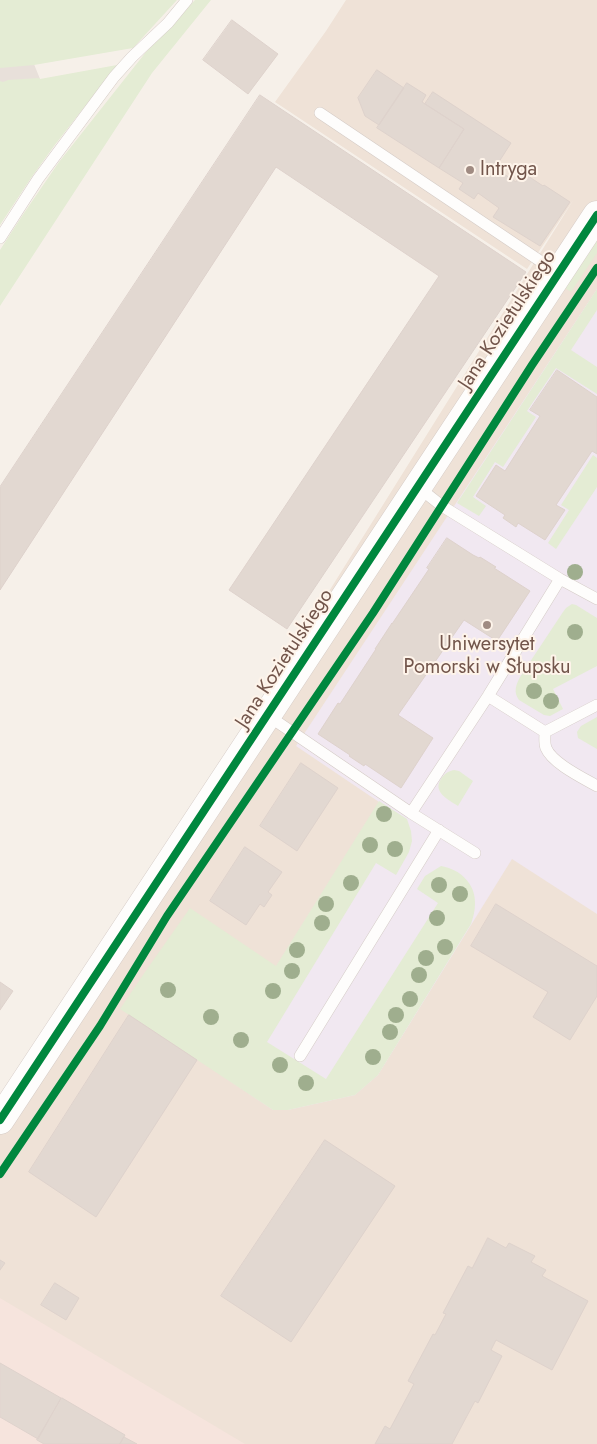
<!DOCTYPE html>
<meta charset="utf-8">
<style>
body{margin:0}
canvas{display:block;background:#f6f0e9}
</style>
<canvas width="597" height="1444"></canvas>
<script>
const c = document.querySelector('canvas').getContext('2d');
c.lineJoin = 'round';
function fill(path, color) { c.fillStyle = color; c.fill(path, 'evenodd'); }
function stroke(path, color, width, dash) { c.strokeStyle = color; c.lineWidth = width; c.lineCap = dash ? 'butt' : 'round'; c.setLineDash(dash || []); c.stroke(path); }
function write(font, color, halo, rows, align = 'center') {
  c.font = font + ' Jost,sans-serif'; c.lineWidth = 4; c.setLineDash([]); c.textBaseline = 'middle'; c.strokeStyle = halo; c.fillStyle = color; for (const [text, x, y, turn = 0] of rows) {
    c.save(); c.translate(x, y); c.rotate((+turn || 0) * Math.PI / 180); c.textAlign = isNaN(turn) ? turn : align; if (halo) c.strokeText(text, 0, 0); c.fillText(text, 0, 0); c.restore();
  }
}
fill(new Path2D(`
 M346,0h251v1444h-597v-326l574,-919 -47,70 -252,-167 51,-71z`), '#efe2d7');
fill(new Path2D(`
 M0,1298l245,146h-245z`), '#f6e4dd');
fill(new Path2D(`
 M25,42l15,37 -40,43v-73z`), '#e8e0da');
fill(new Path2D(`
 M597,289v625l-85,-55 -134,216 -23,20 -67,15h-15l-61,-41 167,-267 -83,-56z`), '#f1e8f1');
fill(new Path2D(`
 M0,0h177l-44,48 -99,17 -34,3z
 M195,0h16l-59,73 -152,233v-56l22,-34 37,-54 87,-110z
 M117,65l-63,81 -23,32 -31,47v-144l3,1 5,-2 31,-2 1,1z
 M597,239v14l-26,39 -6,-4z
 M597,289v21l-26,40 26,17v27l-41,-26 -29,43 9,6 -33,50 -8,-5 -22,35 13,9 -7,10 -22,-13z
 M593,455l4,3v29l-41,62 -8,-6 21,-33 -8,-5z
 M572,604l4,1 21,13v48l-44,23 10,20 -13,7 -6,-1 -25,-15c-6,-8 -3,-15 1,-23l43,-65 3,-4z
 M597,717v32l-19,-11 -1,-6 4,-6z
 M454,770l5,1 14,10 -15,25c-9,-6 -26,-14 -17,-27 3,-5 7,-8 13,-9z
 M379,801l28,18 4,12 1,10 -3,11 -13,23 -20,-12 -109,179 59,37 112,-176 -21,-14 8,-13 16,-10c19,3 35,18 34,38 0,7 -2,14 -4,20l-93,151 -23,20 -67,15h-15l-153,-101 25,-37 45,-64 86,58z`), '#e4ecd4');
const building = new Path2D(`
 M232,20l46,34 -30,40 -45,-34z
 M377,70l27,18 -25,37 -14,-9 -7,-18z
 M407,83l19,12 -4,7 42,27 -25,39 -62,-40z
 M433,92l78,51 -16,25 21,14 6,-10 21,14 1,-1 26,17 -30,44 -47,-29 6,-9 -21,-15 -4,6 -15,-10 4,-6 -24,-15 25,-39 -39,-25z
 M260,95l266,177 -239,357 -58,-39 210,-314 -163,-109 -276,423v-103z
 M557,370l40,27v57l-5,-3 -36,54 9,5 -20,30 -27,-17 -2,4 -13,-9 2,-3 -29,-19 20,-31 9,6 35,-55 -10,-6z
 M447,538l26,17 6,3 1,-1 16,10 -2,1 36,23 -33,50 -33,-21 -66,95 35,23 -32,50 -36,-24 -1,2 -15,-10 1,-1 -32,-21 20,-31 2,1 36,-55h-1l17,-26v1l37,-55 -2,-1z
 M301,763l37,25 -41,63 -37,-25z
 M245,847l37,25 -14,20 4,3 -8,12 -4,-3 -14,21 -36,-24z
 M496,904l101,62v30l-27,44 -37,-23 15,-25 -77,-46z
 M0,982l13,9 -13,19z
 M129,1015l68,45 -101,157 -67,-45z
 M325,1140l70,46 -104,156 -70,-46z
 M488,1238l18,10 3,-5 26,13 -4,6 15,8 -4,6 46,25 -36,69 -56,-30 -5,10 11,6 -24,47 -3,-2 -23,43h-77l10,-18 5,3 24,-45 -6,-3 25,-47 2,1 11,-21 -3,-1 25,-47 4,2z
 M0,1260l5,3 -5,7z
 M55,1283l24,15 -13,22 -25,-15z
 M0,1363l61,35 -23,41 -38,-22z
 M62,1398l63,37 -5,9h-76l-7,-4z
 M124,1437l13,7h-17z`);
fill(building, '#e2d8d1');
stroke(building, '#ded2cc', 1);
const lane = new Path2D(`
 M320,113l238,160
 M0,238l38,-59 76,-102 18,-20 36,-34 19,-23
 M418,487l24,19 118,73 37,20
 M488,696l57,36 52,-27
 M267,715l144,98 64,40
 M545,732c0,5 -1,11 1,16 6,15 37,30 51,38
 M411,813l77,-117 72,-117
 M300,1056l139,-226`);
const secondary = new Path2D(`
 M0,1120l597,-905`);
stroke(lane, '#d4cbc6', 12);
stroke(secondary, '#d5cbc6', 29);
stroke(lane, '#fefdfc', 11);
stroke(secondary, '#fefdfc', 28);
stroke(new Path2D(`
 M0,1120l597,-905
 M0,1174l100,-148 67,-110 206,-303 159,-248 65,-97`), '#00873e', 8);
c.fillStyle = '#9fae8e';
for (const [x, y] of [
 [575,572],
 [575,632],
 [534,691],
 [551,701],
 [384,814],
 [370,845],
 [395,849],
 [351,883],
 [439,885],
 [460,894],
 [326,904],
 [437,918],
 [322,923],
 [445,947],
 [297,950],
 [426,958],
 [292,971],
 [419,975],
 [168,990],
 [273,991],
 [410,999],
 [396,1015],
 [211,1017],
 [390,1032],
 [241,1040],
 [373,1057],
 [280,1065],
 [306,1083]
]) { c.beginPath(); c.arc(x, y, 8, 0, 2 * Math.PI); c.fill(); }
for (const [x, y, r, color] of [
 [470,170,5,"#a08b82"],
 [487,625,5,"#a08b82"]
]) { const dot = new Path2D(); dot.arc(x, y, r, 0, 2 * Math.PI); c.fillStyle = color; c.fill(dot); stroke(dot, '#fef4ea', 2); }
write('20px', '#72554b', '#fef4ea', [
 ["Intryga",480,170],
 ["Uniwersytet",487,645,"center"],
 ["Pomorski w Słupsku",487,668,"center"]
], 'left');
write('20px', '#72554b', '#fef4ea', [
 ["Jana Kozietulskiego",508,320,-57],
 ["Jana Kozietulskiego",285,659,-57]
]);
</script>
